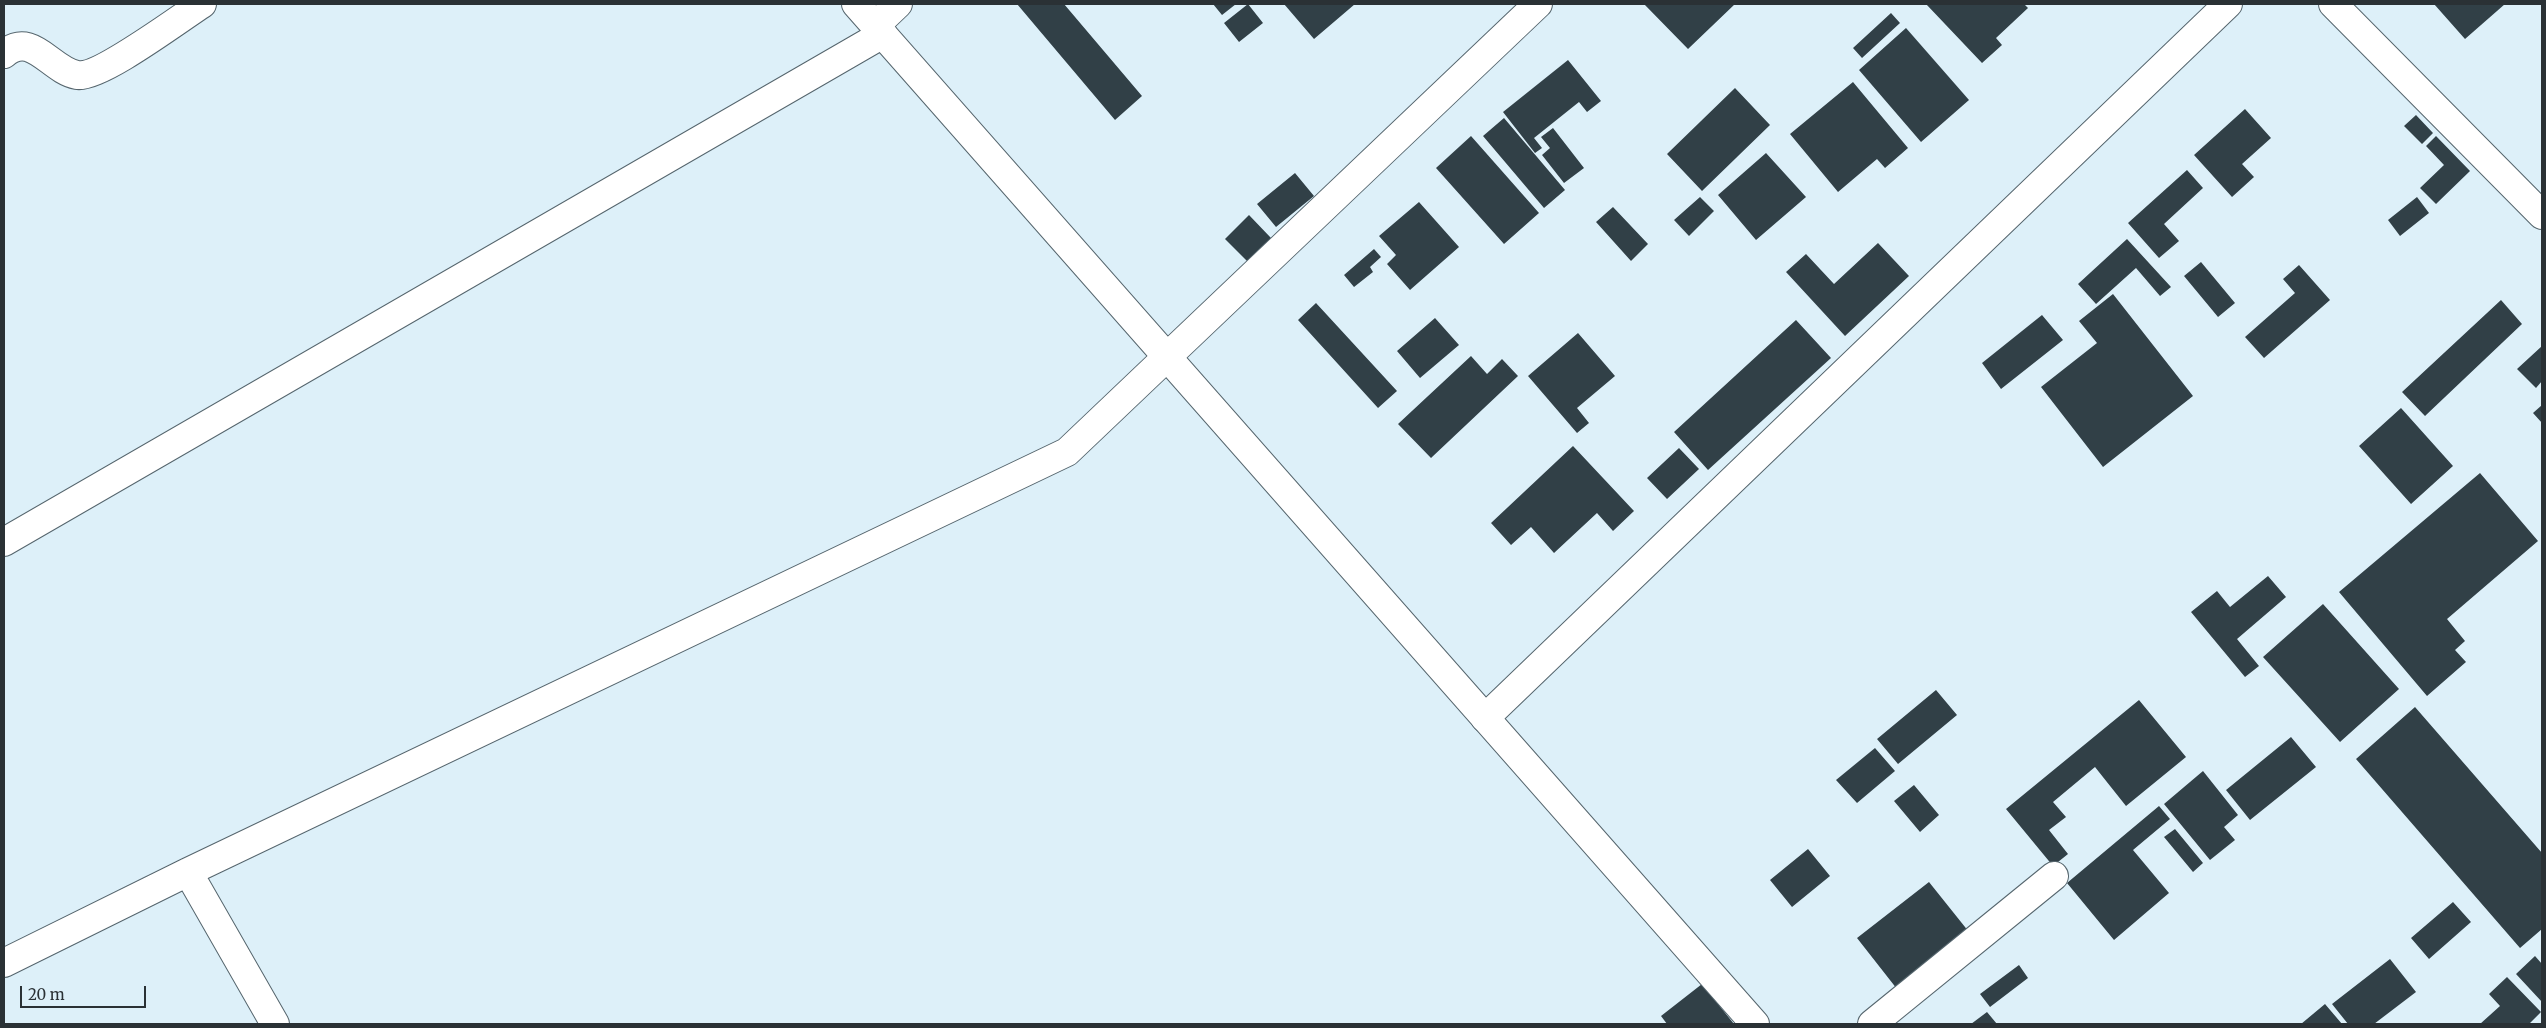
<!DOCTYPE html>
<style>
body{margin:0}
#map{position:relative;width:2546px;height:1028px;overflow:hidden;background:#ddf0f9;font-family:Merriweather,serif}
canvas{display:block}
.frame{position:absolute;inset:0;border:5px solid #2a3135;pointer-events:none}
.scale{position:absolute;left:20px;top:986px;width:126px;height:22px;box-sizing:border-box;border:2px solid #2a3135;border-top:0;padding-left:6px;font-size:15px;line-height:18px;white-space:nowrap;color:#2a3135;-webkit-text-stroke:4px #ddf0f9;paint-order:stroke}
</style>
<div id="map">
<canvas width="2546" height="1028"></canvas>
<div class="frame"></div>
<div class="scale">20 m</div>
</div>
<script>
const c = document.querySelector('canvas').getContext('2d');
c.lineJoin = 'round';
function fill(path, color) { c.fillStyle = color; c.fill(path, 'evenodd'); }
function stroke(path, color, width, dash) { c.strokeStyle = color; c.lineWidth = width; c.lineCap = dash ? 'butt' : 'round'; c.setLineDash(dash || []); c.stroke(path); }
fill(new Path2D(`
 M1017,4h47l78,92 -27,24z
 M1213,4h23l-14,11z
 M1248,4l15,19 -24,19 -15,-19z
 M1284,4h71l-41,35z
 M1644,4h91l-47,45z
 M1926,4h98l4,4 -32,30 6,7 -20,18z
 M2434,4h71l-40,35z
 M1891,13l9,10 -38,35 -9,-10z
 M1906,28l63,72 -48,42 -62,-72z
 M1568,60l33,41 -14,11 -8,-10 -45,36 8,10 -7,5 -32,-41z
 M1853,82l55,66 -23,20 -8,-9 -39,33 -48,-58z
 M1735,88l35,37 -68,66 -35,-37z
 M2245,109l26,29 -29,26 12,13 -22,20 -38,-42z
 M2416,115l17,18 -11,11 -18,-18z
 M1504,118l61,72 -21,18 -61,-72z
 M1553,128l31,40 -20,15 -22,-28 8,-7 -9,-11z
 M1471,136l68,77 -35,31 -68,-76z
 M2436,136l34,35 -34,33 -16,-16 24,-23 -18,-19z
 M1766,153l40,44 -50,43 -38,-45z
 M2187,170l16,18 -39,36 15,17 -20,17 -31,-35z
 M1295,173l19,23 -38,31 -19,-23z
 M1700,197l14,14 -25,25 -15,-16z
 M2417,197l12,16 -29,23 -12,-16z
 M1419,202l40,45 -49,43 -23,-26 9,-9 -17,-19z
 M1613,207l35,37 -17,17 -35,-39z
 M1249,215l22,23 -24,23 -22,-22z
 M2127,239l44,48 -11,9 -24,-28 -40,36 -18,-20z
 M1878,243l31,33 -64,60 -59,-64 20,-18 28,30z
 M1374,249l7,8 -11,10 3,5 -19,15 -10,-12z
 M2201,262l34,41 -17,14 -34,-41z
 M2299,265l31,35 -66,58 -19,-21 50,-44 -12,-14z
 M2113,294l80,102 -90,71 -62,-80 56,-44 -18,-22z
 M2501,300l21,24 -97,92 -23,-24z
 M1316,303l81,88 -19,17 -80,-88z
 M2042,315l21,25 -62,49 -19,-26z
 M1435,318l24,27 -39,33 -23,-27z
 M1796,320l35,38 -123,112 -34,-38z
 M1578,333l37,43 -38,32 12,15 -12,10 -49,-57z
 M2542,346v35l-6,7 -19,-19z
 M1471,356l16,18 15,-15 16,17 -87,82 -33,-34z
 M2542,405v18l-9,-10z
 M2401,408l52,58 -42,38 -52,-58z
 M1573,446l61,65 -21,20 -16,-18 -43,40 -23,-26 -20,18 -20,-22z
 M1679,448l20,21 -32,30 -20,-21z
 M2480,473l58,68 -91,78 18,22 -10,9 11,12 -39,34 -88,-104z
 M2268,576l18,21 -49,42 22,27 -14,11 -54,-65 26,-21 13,16z
 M2323,604l76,85 -59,53 -77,-85z
 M1936,690l21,25 -59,49 -21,-25z
 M2139,700l47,57 -60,49 -31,-39 -42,35 13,15 -17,13 19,24 -15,12 -47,-57z
 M2415,707l127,146v76l-22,19 -164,-189z
 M2291,737l25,30 -66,53 -24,-30z
 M1875,748l20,23 -38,32 -21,-23z
 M2203,771l35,44 -14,12 11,13 -25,20 -46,-56z
 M1914,785l25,30 -19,17 -26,-31z
 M2159,806l11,13 -37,31 36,43 -55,47 -47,-57z
 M2175,829l28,34 -10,9 -29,-35z
 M1808,849l22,27 -38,31 -22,-27z
 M1929,882l40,50 -72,57 -40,-51z
 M2453,902l18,20 -42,37 -18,-21z
 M2535,956l7,8v38l-26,-28z
 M2390,959l26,33 -42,32h-26l-16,-20z
 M2019,965l9,13 -38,29 -10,-13z
 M2507,977l34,35 -12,12h-49l20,-18 -11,-12z
 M1702,984l32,40h-67l-6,-8z
 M2325,1004l17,20h-41z
 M1987,1012l10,12h-26z`), '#314047');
const street = new Path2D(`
 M2333,4l209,211
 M876,25l22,-21
 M4,54c28,-24 46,16 73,21 22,4 103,-57 125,-71
 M4,542l879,-508
 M1485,718l743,-714
 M188,872l87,152
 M4,963l184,-91 879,-420 471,-448
 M1872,1024l182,-148`);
const primary = new Path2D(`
 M856,4l899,1020`);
stroke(street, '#55656d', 30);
stroke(primary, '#55656d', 30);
stroke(street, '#fff', 28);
stroke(primary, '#fff', 28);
</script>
